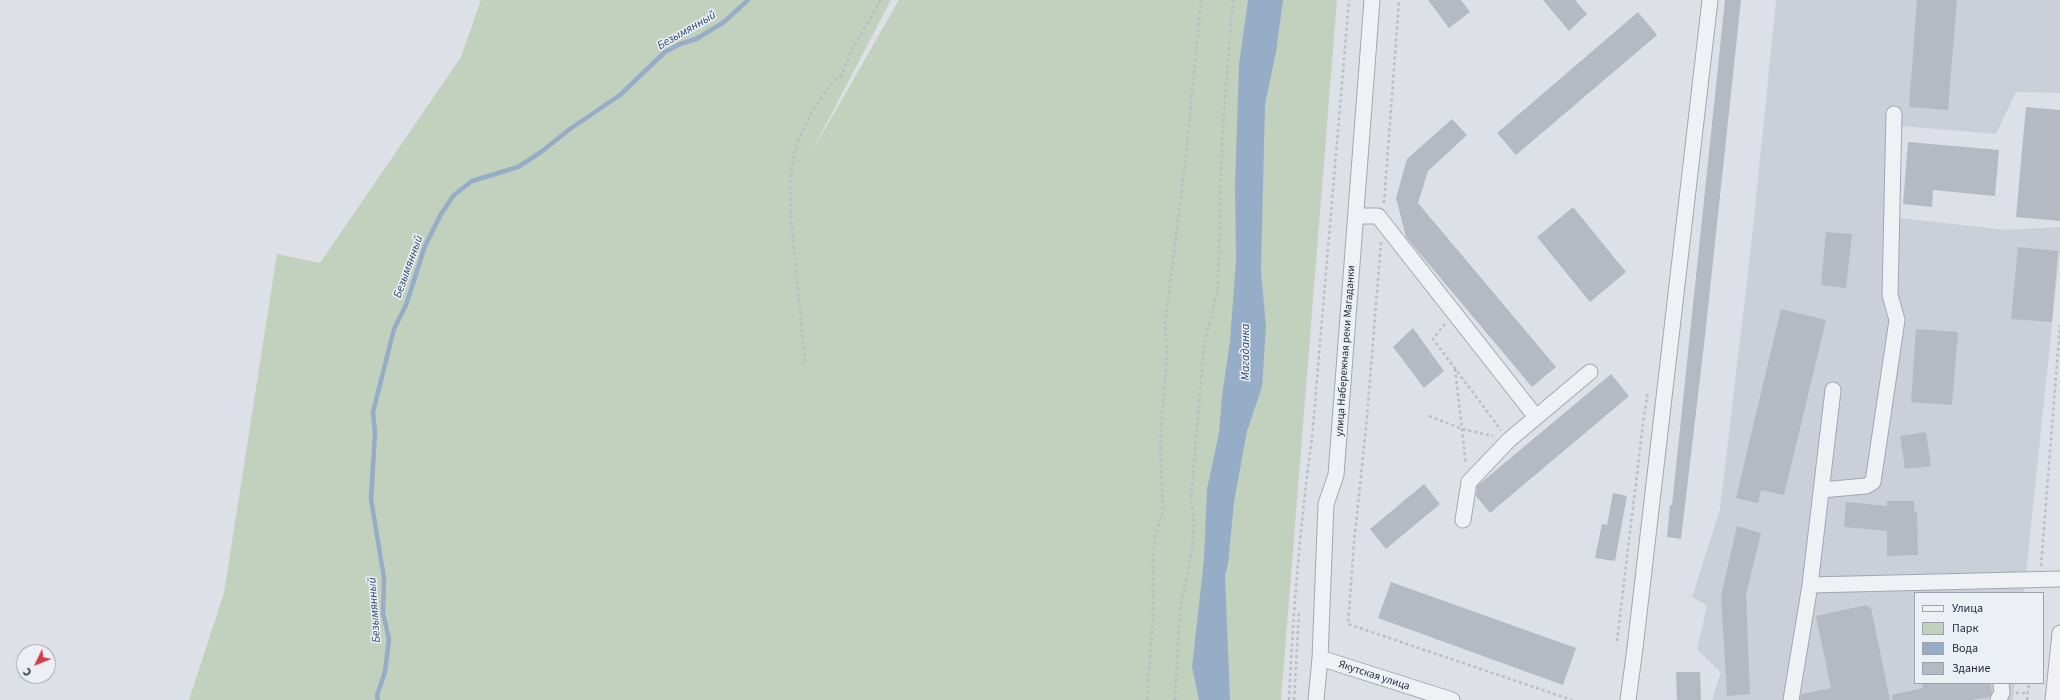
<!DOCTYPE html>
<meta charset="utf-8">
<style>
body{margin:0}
#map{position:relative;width:2060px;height:700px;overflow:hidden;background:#dde0e7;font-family:"Source Sans 3",sans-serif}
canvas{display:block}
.legend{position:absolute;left:1914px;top:592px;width:130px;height:92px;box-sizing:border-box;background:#eceff5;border:1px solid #9da2ac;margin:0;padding:5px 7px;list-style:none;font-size:12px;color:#262e3e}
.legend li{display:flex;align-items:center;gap:8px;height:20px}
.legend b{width:20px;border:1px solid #9da2ac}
.north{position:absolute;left:16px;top:644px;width:40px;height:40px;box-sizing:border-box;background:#eceff5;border:1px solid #9da2ac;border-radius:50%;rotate:227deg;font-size:11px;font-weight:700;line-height:16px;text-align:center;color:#262e3e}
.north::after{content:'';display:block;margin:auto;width:14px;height:18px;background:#d03d4e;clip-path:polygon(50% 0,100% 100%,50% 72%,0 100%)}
</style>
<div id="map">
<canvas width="2060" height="700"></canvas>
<ul class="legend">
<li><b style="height:5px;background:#eff1f5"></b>Улица</li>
<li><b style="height:11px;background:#c2d1bd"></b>Парк</li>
<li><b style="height:11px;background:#96adc8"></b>Вода</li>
<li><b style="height:11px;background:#b4b9c4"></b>Здание</li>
</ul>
<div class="north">С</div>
</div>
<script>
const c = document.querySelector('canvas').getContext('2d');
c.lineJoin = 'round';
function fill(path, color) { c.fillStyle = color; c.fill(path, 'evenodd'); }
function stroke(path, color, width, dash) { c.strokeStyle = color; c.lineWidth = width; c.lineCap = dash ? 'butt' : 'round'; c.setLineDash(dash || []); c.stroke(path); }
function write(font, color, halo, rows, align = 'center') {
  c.font = font + ' "Source Sans 3",sans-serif'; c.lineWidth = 3; c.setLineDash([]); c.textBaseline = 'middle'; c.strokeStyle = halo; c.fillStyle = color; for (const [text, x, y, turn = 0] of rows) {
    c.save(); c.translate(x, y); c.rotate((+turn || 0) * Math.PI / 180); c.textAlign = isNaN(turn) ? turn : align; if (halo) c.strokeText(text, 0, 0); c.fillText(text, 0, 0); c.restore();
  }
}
fill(new Path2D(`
 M1776,0h284v93l-44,-1 -20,42 -95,-8 -7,64 6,28 106,12 54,-3v21l-36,345h-109v90h100l-2,17h-301l9,-28 -24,-22 10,-45 -15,-8 28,-88 32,-271z`), '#cbcfd9');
fill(new Path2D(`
 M481,0h410l-81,155 89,-155h438l-56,700h-1092l35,-107 53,-339 43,9 141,-206z`), '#c2d1bd');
fill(new Path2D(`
 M1248,0h35l-7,52 -11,52 -4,167 5,56 -4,60 -15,44 -13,71 -6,62 -3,11 5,125h-31l-7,-33 12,-108 3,-70 12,-56 3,-37 8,-55 6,-80 -1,-75 4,-122z`), '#96adc8');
stroke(new Path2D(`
 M378,700l-1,-5 8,-23 4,-33 -6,-26 1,-35 -13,-79 4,-66 -2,-21 21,-83 12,-24 19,-59 16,-32 13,-19 18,-14 46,-14 23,-15 29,-23 50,-34 45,-43 15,-8 16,-5 28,-17 24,-22`), '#96adc8', 4.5);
fill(new Path2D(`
 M1428,0h33l9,12 -21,16z
 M1543,0h32l12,14 -18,17z
 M1725,0h16l-36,336 -24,203 -14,-2 3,-32h2z
 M1917,0h40l-9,110 -39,-3z
 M1638,12l19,23 -141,120 -19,-22z
 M2026,107l34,3v111l-44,-4z
 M1452,119l15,16 -39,36 -10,32 138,164 -24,20 -126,-150 -10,-39 11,-39z
 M1908,142l91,8 -4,46 -62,-6 -1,17 -29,-3z
 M1573,207l53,65 -36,30 -53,-65z
 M1826,232l26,2 -6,54 -25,-3z
 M2018,247l40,4 -6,71 -41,-3z
 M1781,309l45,11 -42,175 -23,-5 -3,13 -22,-5z
 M1413,328l31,43 -20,17 -31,-41z
 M1916,329l42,3 -6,73 -41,-3z
 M1611,374l18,22 -139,117 -14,-17 1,-10z
 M1926,432l5,34 -26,3 -5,-33z
 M1424,484l16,20 -54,45 -16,-20z
 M1613,493l14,3 -12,65 -20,-3 7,-34 5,1z
 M1887,501h27v10l3,1 1,43 -31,1v-25l-43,-4 2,-25 41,4z
 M1737,526l24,7 -15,61 4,100 -23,2 -6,-100z
 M1391,582l185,66 -13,37 -185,-67z
 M1866,605l5,3 19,92h-90l1,-6 30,-6 -15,-72z
 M1676,672h24l1,28h-24z
 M1922,683h68l2,10 -2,4 -19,3h-78l-1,-5 31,-7z`), '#b4b9c4');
const minor = new Path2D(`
 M1356,216h22l158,201
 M1821,490l45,-4 7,-4 24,-162 -7,-25 4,-181
 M1463,520l6,-38 40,-42 81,-68
 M1810,585l23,-195
 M1320,658l132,42
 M1316,700l4,-42 6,-154 10,-29 36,-475
 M1628,700l7,-52 75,-648
 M1791,700l19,-115 250,-6
 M1998,700l4,-7 -1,-10
 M2053,700l7,-67`);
stroke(minor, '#a2a7b1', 17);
stroke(new Path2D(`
 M1384,203l15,-203
 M1381,242l-14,175 -13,126 -6,81 224,76
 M1445,324l-12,15 68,91
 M805,362l-14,-145 -1,-35 5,-34 15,-33 19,-29 13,-11 9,-24 30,-51
 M1455,369l11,95
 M1429,416l33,13 31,7
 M2041,566l19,-241
 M1617,641l27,-226 4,-23
 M2016,693h12
 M1147,700l6,-84v-55l2,-23 8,-27 -3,-67 7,-90 -2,-30 21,-168 15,-156
 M1175,700l5,-91 12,-59 2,-30 -3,-21 13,-154 14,-57 4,-150 11,-138
 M1289,700c4,-87 11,-175 23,-262l37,-438
 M1294,700l5,-88
 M2027,700l2,-17`), '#bbbec5', 2.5, [3, 3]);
stroke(minor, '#eff1f5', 15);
write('11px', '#262e3e', '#eceff5', [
 ["улица Набережная реки Магаданки",1346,351,-86],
 ["Якутская улица",1374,676,18]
]);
write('italic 12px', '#2f4b72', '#eceff5', [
 ["Безымянный",687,31,-30],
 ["Безымянный",409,267,-70],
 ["Магаданка",1246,352,-90],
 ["Безымянный",375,610,-94]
]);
</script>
